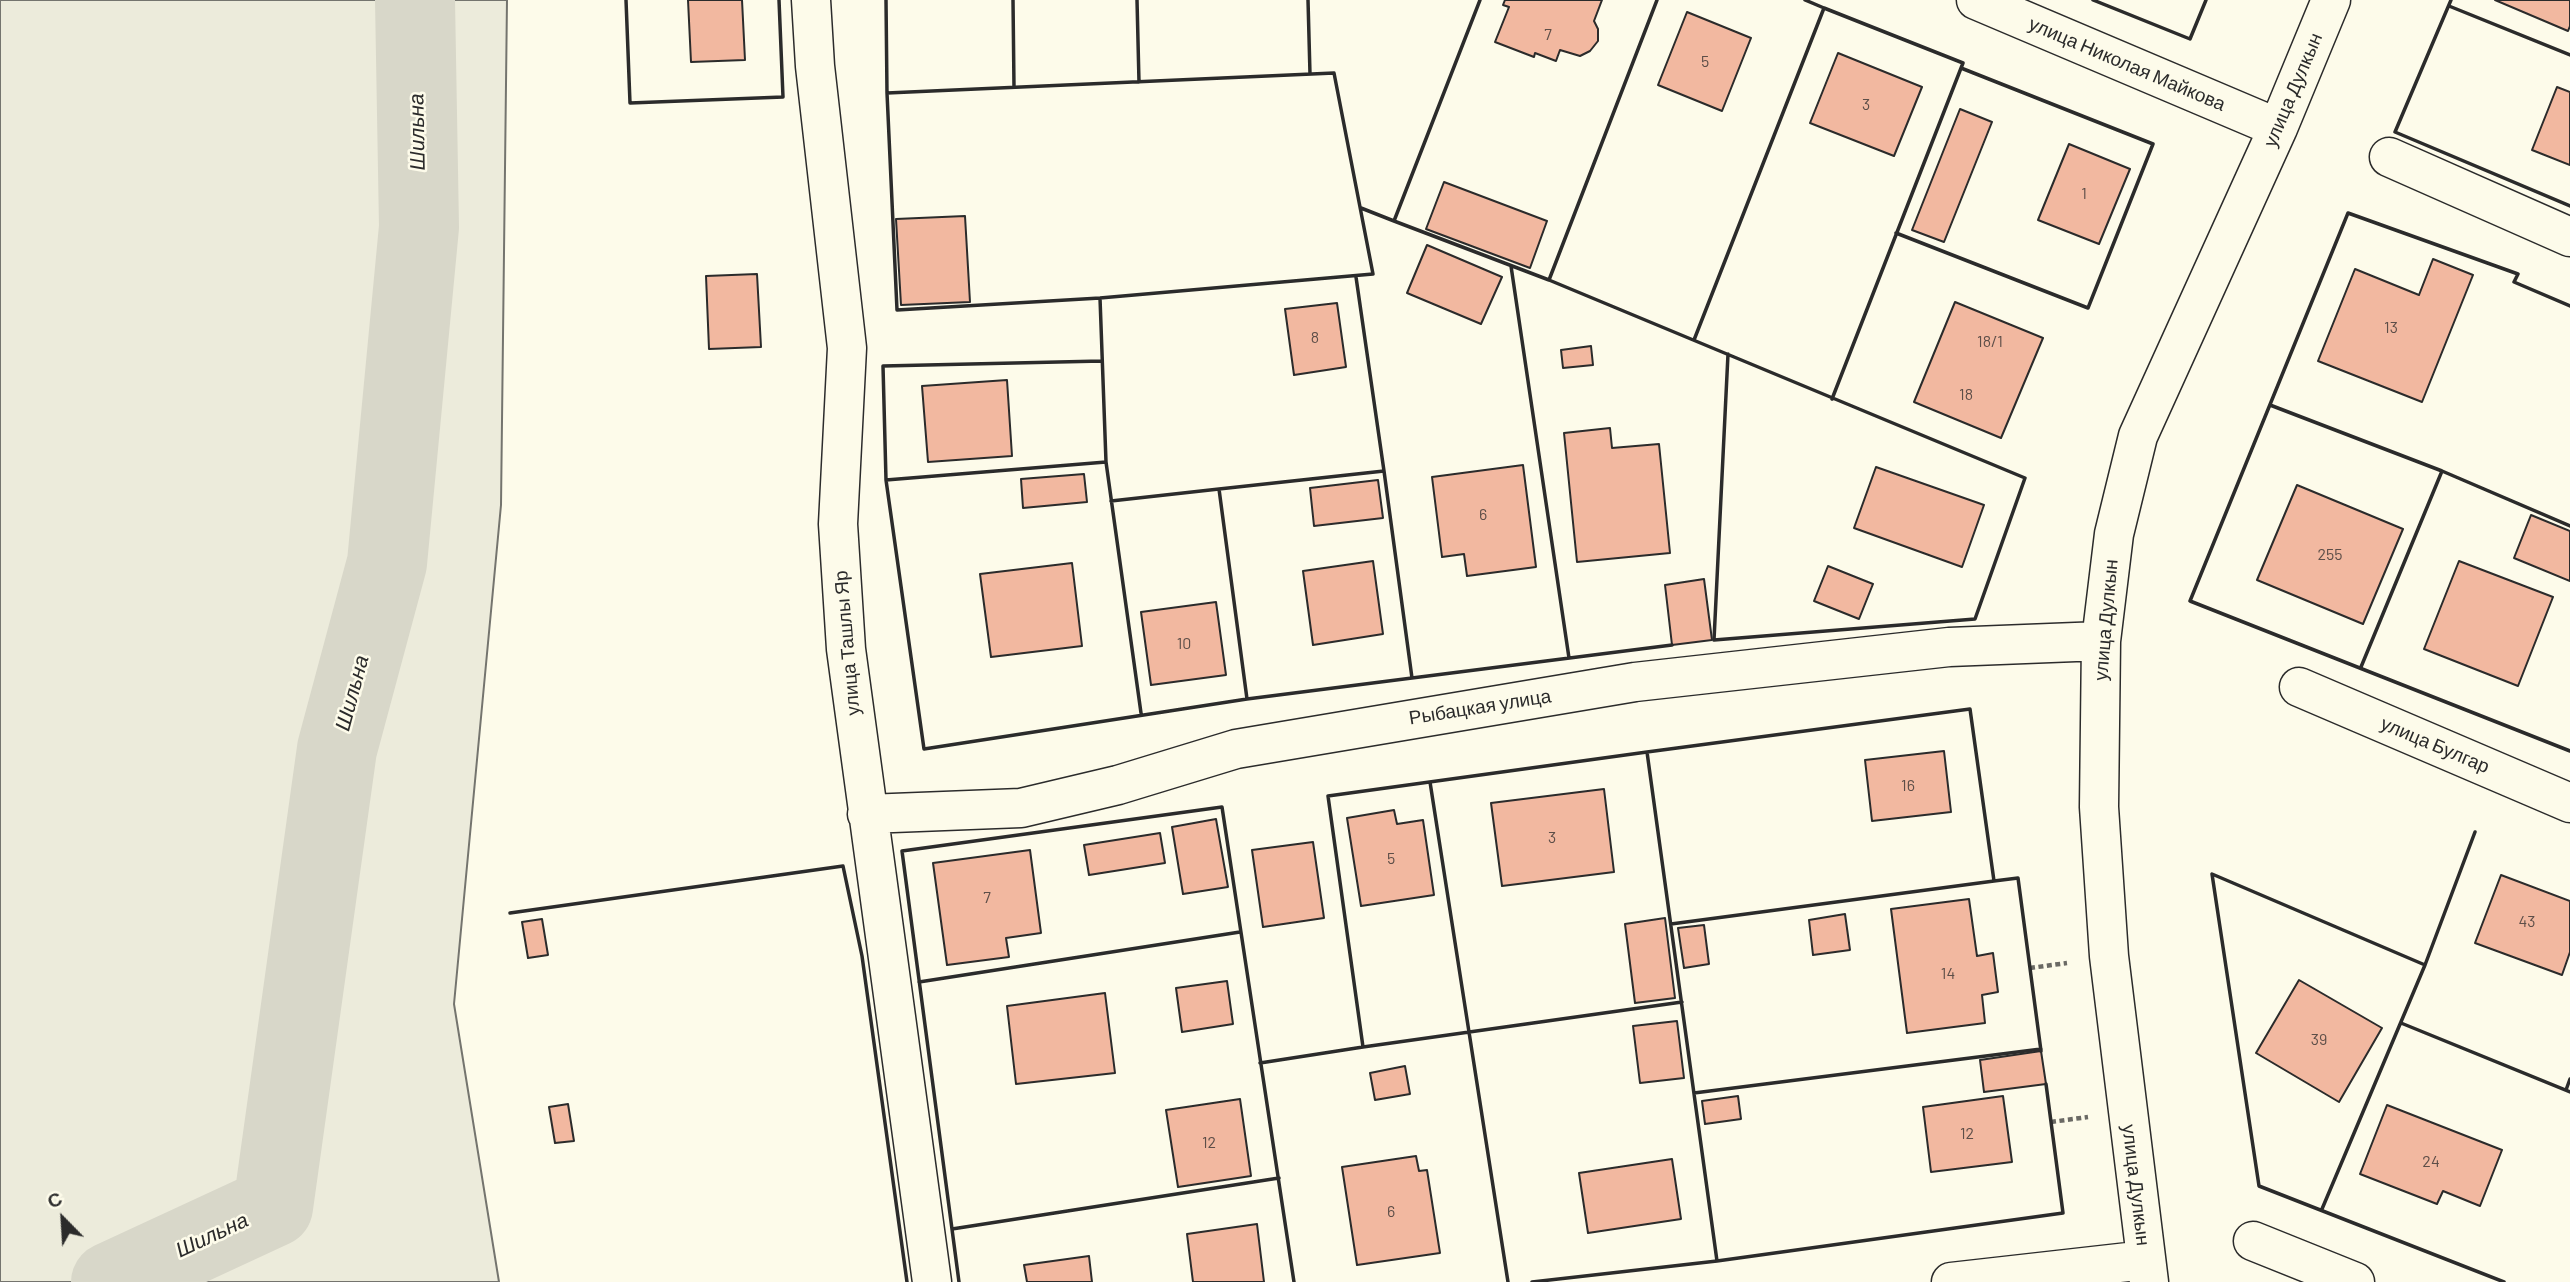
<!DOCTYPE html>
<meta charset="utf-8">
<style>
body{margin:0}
#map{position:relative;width:2570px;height:1282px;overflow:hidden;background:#fdfbea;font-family:Barlow,sans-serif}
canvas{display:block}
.north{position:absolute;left:28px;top:1184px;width:70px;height:70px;-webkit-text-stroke:5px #fdfbea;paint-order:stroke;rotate:336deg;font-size:19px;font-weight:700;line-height:28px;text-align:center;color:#2b2b2b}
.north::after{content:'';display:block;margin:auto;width:24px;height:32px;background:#2b2b2b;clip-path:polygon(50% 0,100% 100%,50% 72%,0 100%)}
</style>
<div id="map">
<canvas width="2570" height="1282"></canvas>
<div class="north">С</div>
</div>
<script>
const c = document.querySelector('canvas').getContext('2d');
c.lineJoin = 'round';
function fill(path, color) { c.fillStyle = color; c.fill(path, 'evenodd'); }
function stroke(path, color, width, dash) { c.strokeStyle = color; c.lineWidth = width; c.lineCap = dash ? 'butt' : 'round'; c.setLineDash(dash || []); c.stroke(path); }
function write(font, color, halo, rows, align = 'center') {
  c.font = font + ' Barlow,sans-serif'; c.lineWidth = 5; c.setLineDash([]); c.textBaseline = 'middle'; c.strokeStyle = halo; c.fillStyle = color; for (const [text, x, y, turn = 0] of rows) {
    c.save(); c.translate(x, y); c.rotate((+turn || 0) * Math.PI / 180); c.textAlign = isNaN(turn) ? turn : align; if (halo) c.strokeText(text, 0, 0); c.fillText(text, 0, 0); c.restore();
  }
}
const green = new Path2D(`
 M0,0h507l-6,505 -47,499 45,278h-499z`);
fill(green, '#ecebdb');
stroke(green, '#74746e', 2);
stroke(new Path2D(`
 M111,1282l162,-75 64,-458 50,-186 32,-336 -4,-227`), '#d8d7c9', 80);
const building = new Path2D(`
 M688,0h54l3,60 -54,2z
 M1505,0h97l-8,21 4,8v12l-8,10 -10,5 -20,-6 -4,11 -21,-8 -1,4 -39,-15 14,-35 -6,-2z
 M2495,0h75v26l-2,5z
 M1687,12l64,26 -29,73 -64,-26z
 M1838,53l84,34 -28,69 -84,-33z
 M2557,87l13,5v73l-38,-15z
 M1960,109l32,13 -48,120 -32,-12z
 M2069,144l61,25 -31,75 -61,-24z
 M1444,182l103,39 -17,47 -104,-39z
 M965,216l5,86 -69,3 -5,-86z
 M1427,245l75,32 -21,47 -74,-31z
 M2433,259l40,16 -51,127 -104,-41 37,-92 64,26z
 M757,274l4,73 -52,2 -3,-73z
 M1955,302l88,36 -42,100 -87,-36z
 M1337,303l9,64 -52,8 -9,-66z
 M1591,346l2,19 -30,3 -2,-18z
 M1007,380l5,76 -84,6 -6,-76z
 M1610,428l2,20 47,-4 11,109 -93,9 -13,-129z
 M1523,465l13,102 -69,9 -3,-22 -22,3 -10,-80z
 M1876,467l108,38 -22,62 -108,-39z
 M1084,474l3,28 -64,6 -2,-29z
 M1378,480l5,38 -69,8 -4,-38z
 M2297,485l106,44 -40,95 -106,-44z
 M2531,515l39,16v50l-56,-23z
 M1373,561l10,73 -70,11 -10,-74z
 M2459,561l94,36 -35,89 -94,-37z
 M1072,563l10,83 -91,11 -11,-83z
 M1828,566l45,18 -14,35 -45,-18z
 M1704,579l8,61 -40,5 -7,-60z
 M1216,602l10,73 -75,10 -10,-73z
 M1944,751l7,61 -79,9 -7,-61z
 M1604,789l10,83 -112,14 -11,-83z
 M1394,810l3,14 26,-4 11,75 -73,11 -14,-88z
 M1216,819l12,68 -45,7 -11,-67z
 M1160,833l5,30 -76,12 -5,-30z
 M1313,842l11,76 -61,9 -11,-77z
 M1030,850l11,83 -35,5 3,19 -62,8 -14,-102z
 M2501,875l69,26v51l-8,23 -87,-32z
 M1969,899l8,57 16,-3 5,39 -16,3 3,28 -78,10 -16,-124z
 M1845,914l5,36 -37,5 -4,-35z
 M1665,918l10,80 -40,5 -10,-79z
 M542,919l6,36 -20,3 -6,-36z
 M1704,925l5,39 -25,4 -6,-40z
 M2299,980l83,48 -43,74 -83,-49z
 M1227,981l6,43 -51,8 -6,-44z
 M1105,993l10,80 -99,11 -9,-78z
 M1677,1021l7,57 -44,5 -7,-57z
 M2041,1051l5,33 -62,8 -4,-32z
 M1405,1066l5,28 -35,6 -5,-27z
 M1738,1096l3,23 -36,5 -3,-23z
 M2003,1096l9,66 -81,10 -8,-65z
 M1240,1099l11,77 -73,11 -12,-77z
 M568,1104l6,37 -19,2 -6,-36z
 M2387,1105l115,45 -22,56 -37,-15 -6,13 -77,-30z
 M1416,1156l3,15 8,-1 13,83 -83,12 -15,-98z
 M1672,1159l9,60 -93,14 -9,-60z
 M1257,1224l7,58h-71l-6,-48z
 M1089,1256l3,26h-65l-3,-17z`);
fill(building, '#f2b8a0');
stroke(building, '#2b2b2b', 2);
const minor = new Path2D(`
 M811,0l4,66 32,282 -9,176 8,125 86,633
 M1976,0l302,128
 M2389,157l181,80
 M2299,687l271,116
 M867,814l154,-6 97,-23 118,-36 399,-67 314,-35 152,-6
 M2253,1241l102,41
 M1951,1282l195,-22
 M2149,1282l-40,-326 -10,-149 2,-166 13,-107 24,-98 140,-308 53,-128`);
stroke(minor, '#2b2b2b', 41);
stroke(new Path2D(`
 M2030,968l37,-5
 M2051,1122l37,-5`), '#6a6964', 4.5, [5, 3.5]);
stroke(minor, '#fdfbea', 38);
stroke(new Path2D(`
 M626,0l4,103 153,-6 -4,-97
 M886,0l1,93
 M1013,0l1,87
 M1137,0l2,82
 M1308,0l2,74
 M1480,0l-86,221 155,59 108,-280
 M1805,0l19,8
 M2093,0l97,39 16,-39
 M2451,0l-56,132 175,74
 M2449,6l121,49
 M1334,73l39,201 -273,24 -203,12 -10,-217z
 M1361,208l33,13
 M1896,233l192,75 65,-164 -192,-76
 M1511,266l58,392
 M1356,277l28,194
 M1549,280l476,198 -50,141 -261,21 14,-286
 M1100,298l6,164
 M2570,306l-56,-24 4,-8 -170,-61 -158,388 380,150
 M1694,340l130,-332 139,55 -131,336
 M2270,405l172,66 128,55
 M886,480l-3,-114 219,-5
 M1219,489l165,-18 28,207 -165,21
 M1111,501l108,-12 28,210 -323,50 -38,-269 220,-18 35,251
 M2361,667l81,-196
 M1412,678l260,-33
 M1647,752l-319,44 35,251 319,-45
 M1430,782l78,500
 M510,913l333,-47 19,90 45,326
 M1671,924l323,-43
 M2425,965l50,-133
 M919,982l321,-50
 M2401,1023l169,69
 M2041,1051l-23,-173 -24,3 -24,-172 -323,43 70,509 346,-48 -17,-129
 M1260,1063l103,-16
 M2566,1090l4,-11
 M1694,1093l347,-44
 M2322,1209l103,-244 -213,-91 47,312 245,96
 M952,1229l327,-51
 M959,1282l-57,-431 320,-44 72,475
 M1532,1282l185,-21`), '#2b2b2b', 3.5);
write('16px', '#5d4e48', null, [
 ["7",1548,35],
 ["5",1705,62],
 ["3",1866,105],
 ["1",2084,194],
 ["13",2391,328],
 ["8",1315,338],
 ["18/1",1990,342],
 ["18",1966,395],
 ["6",1483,515],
 ["255",2330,555],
 ["10",1184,644],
 ["16",1908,786],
 ["3",1552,838],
 ["5",1391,859],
 ["7",987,898],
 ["43",2527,922],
 ["14",1948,974],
 ["39",2319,1040],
 ["12",1967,1134],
 ["12",1209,1143],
 ["24",2431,1162],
 ["6",1391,1212]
]);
write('19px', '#2b2b2b', '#fdfbea', [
 ["улица Николая Майкова",2127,64,23],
 ["улица Дулкын",2293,90,-67],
 ["улица Дулкын",2106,620,-85],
 ["улица Ташлы Яр",847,643,-95],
 ["Рыбацкая улица",1480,707,-9],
 ["улица Булгар",2435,745,23],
 ["улица Дулкын",2136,1185,83]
]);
write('italic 21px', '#2b2b2b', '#fdfbea', [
 ["Шильна",417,132,-91],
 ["Шильна",352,693,-75],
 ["Шильна",212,1235,-25]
]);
</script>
